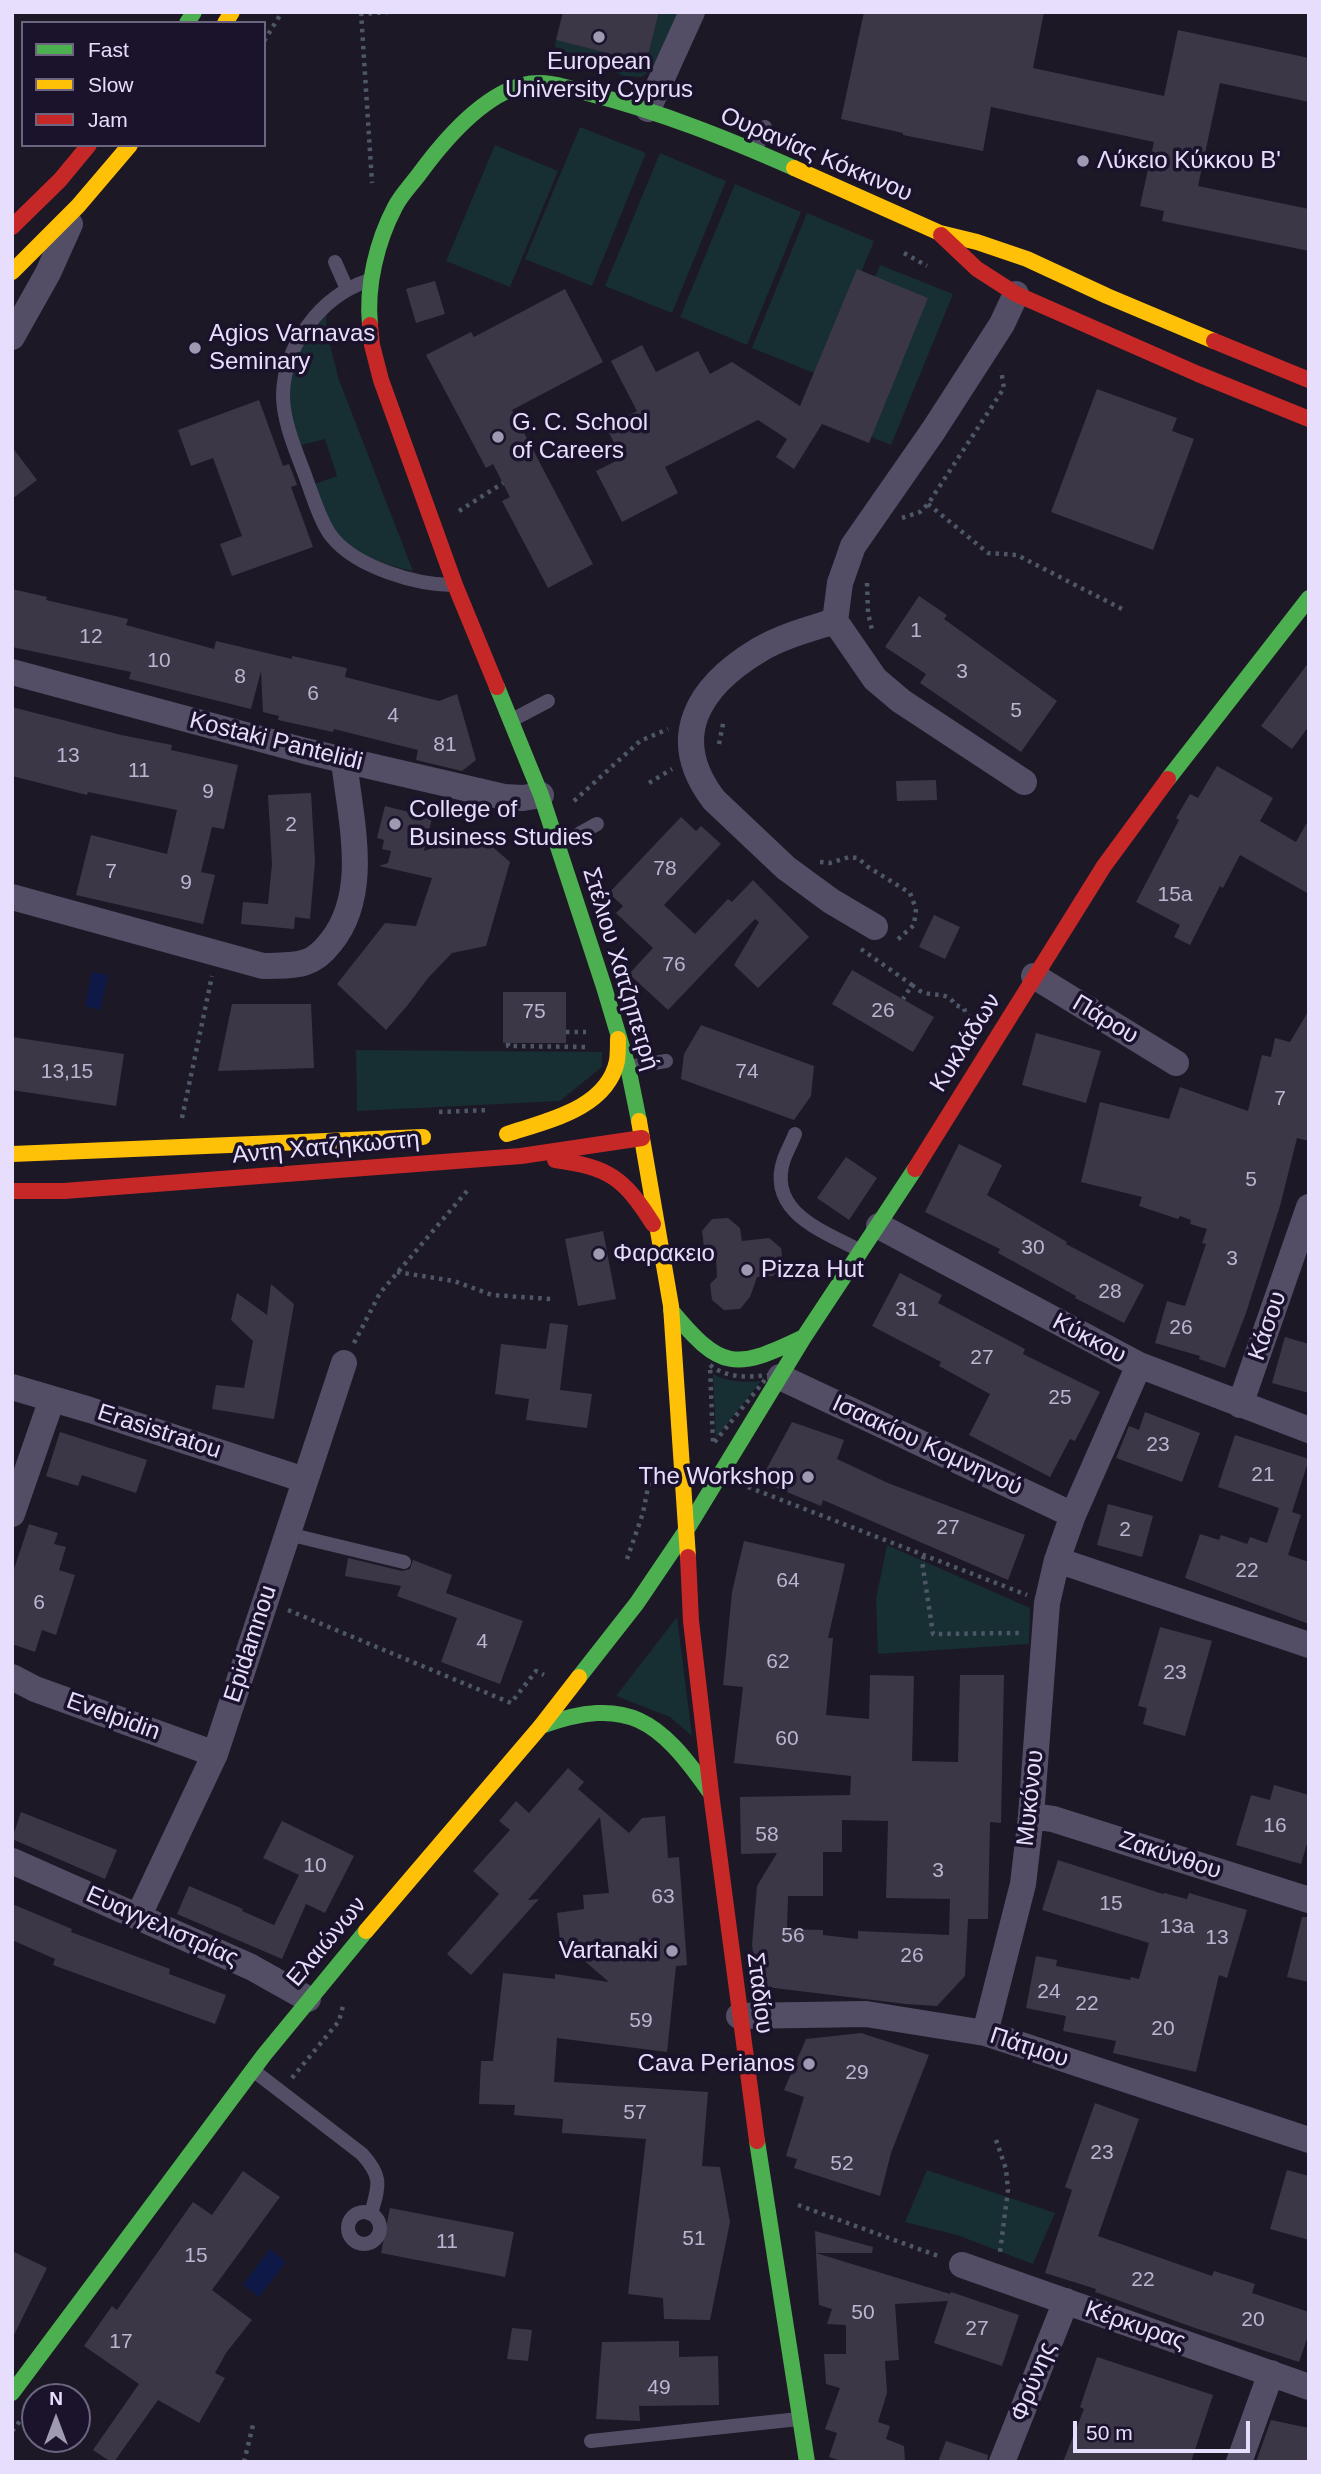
<!DOCTYPE html>
<meta charset="utf-8">
<style>
body{margin:0}
#map{position:relative;width:1321px;height:2474px;overflow:hidden;background:#1d1826;font-family:Helvetica,sans-serif}
canvas{display:block}
.frame{position:absolute;inset:0;border:14px solid #e7defe;pointer-events:none}
.legend{position:absolute;left:21px;top:21px;width:245px;height:126px;box-sizing:border-box;background:#1b122c;border:2px solid #6d6480;margin:0;padding:9px 12px;list-style:none;font-size:21px;color:#e7defe}
.legend li{display:flex;align-items:center;gap:14px;height:35px}
.legend b{width:35px;border:2px solid #6d6480}
.north{position:absolute;left:21px;top:2383px;width:70px;height:70px;box-sizing:border-box;background:#1b122c;border:2px solid #6d6480;border-radius:50%;rotate:0deg;font-size:19px;font-weight:700;line-height:28px;text-align:center;color:#e7defe}
.north::after{content:'';display:block;margin:auto;width:24px;height:32px;background:#a099b2;clip-path:polygon(50% 0,100% 100%,50% 72%,0 100%)}
.scale{position:absolute;left:1073px;top:2421px;width:177px;height:32px;box-sizing:border-box;border:4px solid #e7defe;border-top:0;padding-left:9px;font-size:21px;line-height:24px;white-space:nowrap;color:#e7defe;-webkit-text-stroke:5px #1b122c;paint-order:stroke}
</style>
<div id="map">
<canvas width="1321" height="2474"></canvas>
<div class="frame"></div>
<ul class="legend">
<li><b style="height:9px;background:#4caf50"></b>Fast</li>
<li><b style="height:9px;background:#ffc107"></b>Slow</li>
<li><b style="height:9px;background:#c62828"></b>Jam</li>
</ul>
<div class="north">N</div>
<div class="scale">50 m</div>
</div>
<script>
const c = document.querySelector('canvas').getContext('2d');
c.lineJoin = 'round';
function fill(path, color) { c.fillStyle = color; c.fill(path, 'evenodd'); }
function stroke(path, color, width, dash) { c.strokeStyle = color; c.lineWidth = width; c.lineCap = dash ? 'butt' : 'round'; c.setLineDash(dash || []); c.stroke(path); }
function write(font, color, halo, rows, align = 'center') {
  c.font = font + ' Helvetica,sans-serif'; c.lineWidth = 7; c.setLineDash([]); c.textBaseline = 'middle'; c.strokeStyle = halo; c.fillStyle = color; for (const [text, x, y, turn = 0] of rows) {
    c.save(); c.translate(x, y); c.rotate((+turn || 0) * Math.PI / 180); c.textAlign = isNaN(turn) ? turn : align; if (halo) c.strokeText(text, 0, 0); c.fillText(text, 0, 0); c.restore();
  }
}
fill(new Path2D(`
 M659,12h20l-24,57 -14,8 -17,-1 -69,-29 1,-7 90,23z
 M580,127l66,26 -54,133 -67,-27z
 M495,145l63,26 -48,116 -64,-26z
 M660,153l66,28 -54,132 -67,-27z
 M735,184l66,28 -54,133 -67,-28z
 M807,213l67,28 -55,134 -67,-27z
 M880,265l73,29 -62,151 -72,-29z
 M326,312l1,22 12,46 74,191c-28,-6 -67,-18 -82,-45 -8,-13 -13,-28 -19,-41l25,-9 -12,-37 -27,7 -9,-27 2,-54 8,-18z
 M356,1050l246,2v15l-42,34 -203,10z
 M713,1374c15,9 32,8 48,7l-45,57z
 M887,1545l143,63 -1,36 -151,10 -2,-55z
 M677,1617l15,119 -22,-19 -54,-21z
 M927,2170l128,43 -22,51 -76,-29 -52,-13z`), '#172e33');
fill(new Path2D(`
 M92,972l16,3 -8,35 -15,-4z
 M270,2249l16,13 -27,35 -16,-12z`), '#0e1947');
fill(new Path2D(`
 M563,12h96l-13,51 -90,-23z
 M864,12h180l-11,56 131,28 14,-66 131,28v44l-89,-19 -22,103 111,23v42l-147,-30 2,-10 -24,-5 14,-64 -163,-35 -8,44 -80,-16v-2l-62,-14z
 M857,269l71,29 -59,145 -47,-19 -28,45 -18,-12 11,-18 -29,-19 -93,47 13,26 -56,29 -26,-51 26,-13 -16,-31 31,-16 -26,-50 31,-16 14,27 42,-21 12,23 22,-12 68,44z
 M435,281l10,33 -29,9 -10,-34z
 M565,289l38,73 -91,48 81,154 -45,24 -46,-87 8,-4 -17,-33 -7,4 -60,-113 45,-23 3,5z
 M1097,389l80,29 -5,13 22,8 -41,111 -102,-38z
 M259,400l24,66 6,-2 4,10 4,11 -6,2 22,60 -81,29 -12,-32 22,-8 -29,-78 -22,8 -13,-36z
 M12,447l25,33 -25,19z
 M12,589l35,8 -1,3 82,19 -2,6 88,24 2,-8 76,18v-3l55,12 -2,9 94,24 18,-7 19,66 -14,11 -46,-11 2,-10 -84,-21 -1,3 -55,-12 1,-4 -16,-4 -2,-41 -10,38 -122,-30 2,-7 -119,-25z
 M919,596l28,19 -3,4 113,82 -36,51 -101,-69 6,-9 -41,-27z
 M1309,662v64l-17,23 -31,-23z
 M12,707l109,28 51,10 -1,5 67,15 -14,64 -12,-2 -11,45 14,3 -12,49 -127,-29 15,-60 76,19 10,-44 -89,-18 -1,3 -75,-19z
 M1217,766l56,32 -13,23 36,21 13,-23v75l-69,-39 -17,33 -3,-2 -30,59 -16,-8 6,-12 -44,-23 43,-82 -3,-2 14,-24 8,4z
 M936,780l1,20 -40,1 -1,-20z
 M311,793l4,69 -5,57 -15,-2 -1,12 -53,-5 2,-22 25,2 4,-40 -4,-69z
 M385,806l47,12 -8,33 52,-18 34,29 -24,84 -34,7 -24,25 -21,28 -21,24 -49,-46 48,-61 31,3 16,-48 -53,-12 9,-3 3,-12 -9,-2 2,-9 -7,-2z
 M681,817l15,14 5,-5 20,18 -57,61 31,29 33,-35 4,3 21,-22 56,57 -51,51 -24,-23 25,-43 -4,-3 -87,91 -39,-36 24,-26 -37,-35 7,-7 -14,-13z
 M934,915l26,12 -15,32 -26,-12z
 M852,970l82,47 -21,35 -81,-48z
 M503,992h63v51h-63z
 M232,1004h79l3,64 -96,3z
 M1309,1010v131l-12,-3 -17,68 -34,107 -21,55 -26,-9 1,-3 -45,-13 12,-42 18,5 21,-62 -4,-1 5,-14 -17,-5 1,-4 -11,-4 -2,3 -39,-13 3,-9 -61,-15 19,-80 69,17 11,-32 68,24 14,-56 9,2 4,-19 15,4z
 M701,1025l113,41 -3,30 -17,24 -113,-41 3,-25z
 M1036,1033l65,18 -15,52 -64,-18z
 M12,1037l112,17 -8,52 -104,-16z
 M959,1144l43,21 -15,30 80,47 -1,2 78,41 -20,38 -49,-25 1,-2 -78,-43 2,-4 -75,-37z
 M846,1157l31,21 -28,42 -32,-22z
 M728,1218l12,10 2,13 27,-3 12,10 2,16 -10,12 -16,1 -7,20 -10,12 -16,1 -12,-10 -2,-16 7,-7 -1,-20 -12,-10 -2,-16 10,-12z
 M603,1231l13,68 -38,7 -13,-67z
 M900,1273l42,22 -4,8 87,46 -2,5 77,38 -25,49 -5,-2 -20,38 -81,-42 21,-41 -51,-28 2,-4 -69,-36z
 M271,1284l23,20 -20,115 -62,-10 4,-24 28,3 9,-47 -22,-21 6,-27 30,22z
 M550,1323l18,2 -8,65 32,4 -5,34 -61,-8 3,-21 -34,-5 6,-50 45,5z
 M1285,1337l24,7v49l-37,-10z
 M1145,1412l55,21 -18,49 -66,-24 13,-32 10,4z
 M792,1422l52,18 -7,19 51,24 137,52 -17,45 -185,-80 -2,6 -61,-25z
 M60,1432l87,28 -11,33 -54,-18 -4,11 -32,-10z
 M1235,1435l74,24 -17,53 9,3 -13,40 21,7v62l-124,-46 15,-44 19,6 2,-5 26,9 3,-7 17,6 12,-35 -61,-21z
 M1108,1504l45,12 -11,41 -45,-12z
 M29,1524l29,9 -4,11 12,3 -7,23 16,5 -19,60 -14,-5 -7,22 -23,-8v-69z
 M744,1541l101,23 -17,74h5l-7,77 43,4 1,-44 44,1 -2,85 46,1 2,-87h44l-3,148 -11,-1 -2,97h-20l-3,57 -28,30 -31,-2 -148,-18 -6,-41 5,-59 20,-33 -36,1 -1,-57 110,-2 1,-19 -117,-13 9,-76 -20,-2 9,-93zM842,1820l46,1 -2,77 64,1 -1,36 -91,-4v8l-35,-4v-5l-36,-1 1,-33h35v-44h19z
 M348,1558l54,13 8,-2 3,-9 39,15 -6,18 77,28 -23,63 -59,-22 16,-44 -60,-22 4,-10 -56,-10z
 M1160,1627l52,14 -27,95 -42,-12 4,-16 -9,-2z
 M568,1768l16,14 -6,7 51,44 13,-15 23,-2 3,42 11,-1 8,108 -11,1 -9,86 -110,-14 -3,44 154,10 -6,74 18,1 10,55 -20,98 -46,-1 -1,-21 -35,-4 18,-155 -84,-6 1,-14 -49,-4 1,-10 -36,-1 2,-43h12l10,-88 52,6v-5l54,8 -49,-42 -3,-27 27,-4 -1,-14 26,-2 -9,-76 -72,83 11,-1 -68,76 -24,-21 52,-60 -26,-23 37,-41 -11,-9 17,-20 13,12z
 M1274,1785l35,10v42l-8,27 -65,-19 15,-50 19,5z
 M21,1812l96,38 -12,29 -93,-40z
 M282,1821l72,35 -29,57 -19,-9 -24,55 -105,-45 12,-28 54,23 -1,2 32,14 25,-50 -36,-17z
 M1058,1860l105,34 1,-1 23,6 2,-6 58,17 -20,68 -8,-3 -23,97 -83,-19 3,-12 -53,-10 3,-15 -40,-8 10,-52 21,4 -1,6 74,14 1,-3 8,2 10,-36 -107,-33z
 M12,1904l60,25 -1,3 99,37 -1,5 57,21 -11,29 -162,-59 2,-6 -43,-19z
 M1302,1917h7v65l-22,-5z
 M861,2033l68,22 -38,98 -11,43 -86,-28 3,-9 -11,-3 18,-59 -20,-7 22,-51z
 M1095,2103l44,16 -41,117 114,40 2,-5 41,13 -3,9 57,19v21l-10,29 -104,-34 -100,-36 1,-3 -51,-16 27,-83 -7,-3z
 M1287,2170l22,6v64l-39,-11z
 M243,2171l37,26 -68,93 40,30 -26,33 -11,20 10,5 -26,45 -41,-23 -44,62h-3l-18,-12 46,-66 -55,-38 28,-40 5,4 76,-108 19,13z
 M390,2208l124,24 -9,45 -124,-24z
 M815,2231l58,16 -1,6h-56z
 M12,2251l35,17 -35,71z
 M816,2253l134,41 1,-2 68,23 -17,51 -68,-23 14,-42 -53,3 4,56 -14,1 2,32 -9,29 12,4 -4,13 18,7 1,16h-61l-15,-5 8,-24 -12,-4 15,-41 -14,-4 -2,-30h22v-29l-19,-1 5,-15 -13,-4z
 M512,2328l20,2 -4,31 -21,-2z
 M679,2341v16l39,-1 1,49 -80,1 1,15 -44,-2 6,-77z
 M1097,2357l116,38 -22,67h-128l21,-53 -4,-2z
 M1271,2420l38,8v34h-53z
 M946,2441l42,14 -1,7h-49z`), '#3c3747');
stroke(new Path2D(`
 M361,12l11,171
 M360,14l30,-2
 M264,41l18,-29
 M904,253l23,13
 M928,504l60,49 29,2 105,54
 M459,511l44,-28
 M902,518l18,-6 8,-8 76,-116 -3,-18
 M867,583l1,30 4,17
 M719,744l5,-25
 M649,783l23,-14
 M574,801l66,-60 28,-12
 M820,862l10,1 19,-6 9,1 10,9 42,26 6,16 -2,16 -18,16
 M861,949l51,36 -9,14
 M912,985c3,2 6,5 10,7 13,5 26,-1 33,13l9,3 2,7 7,4
 M566,1032h20
 M508,1043v3l80,1
 M439,1112l51,-2
 M182,1118l30,-142
 M397,1272l57,9 38,14 59,4
 M354,1343l26,-50 87,-102
 M710,1365c18,14 38,12 59,10l-56,69z
 M748,1487l279,108
 M924,1556l-2,5 11,73 88,-1
 M627,1559l16,-46 7,-36
 M288,1610l223,93 25,-32 8,4
 M292,2078l47,-57 4,-15
 M996,2140l10,29 2,21 -8,62
 M798,2205l143,52
 M12,2431l8,-10
 M244,2462l9,-37`), '#4e5767', 4.5, [3.5, 5]);
stroke(new Path2D(`
 M756,150l9,-23
 M335,262l12,27
 M367,281c-47,16 -83,65 -84,114 0,28 14,58 23,83 6,16 15,46 26,59 24,30 84,48 121,48
 M512,720l36,-19
 M559,845l38,-21
 M629,1067l37,-6
 M795,1134c-3,8 -8,17 -11,25 -18,53 39,72 75,91
 M288,1534l116,28
 M254,2071l108,83c21,23 17,31 9,60
 M348 2228a16 16 0 1 1 32 0a16 16 0 1 1-32 0Z
 M591,2441l208,-22`), '#534e66', 14);
stroke(new Path2D(`
 M648,109l44,-97
 M12,337l36,-64 22,-49
 M835,621l5,-38 13,-37 80,-115 69,-107 14,-30
 M12,672l293,79 199,46 19,1 18,-3
 M12,897l251,69c14,-1 30,1 43,-4 10,-3 18,-11 25,-20 40,-50 19,-123 13,-182
 M875,927l-44,-26 -45,-33 -72,-68c-48,-63 -15,-114 45,-150 23,-14 51,-21 76,-29l40,58 26,22 123,81
 M1034,976l142,87
 M879,1226l260,139 170,65
 M780,1377l293,138
 M12,1387l78,23 215,70
 M1240,1405l69,-198
 M12,1514l40,-115
 M1057,1560l252,85
 M12,1677l23,12 180,65
 M1031,1816l22,3 256,81
 M12,1861l239,106 57,32
 M138,1917l77,-163 129,-391
 M739,2016l127,-2 119,19 324,107
 M985,2033l38,-149 8,-68 16,-213 10,-43 16,-45 66,-150
 M962,2265l347,122
 M1002,2462l64,-161
 M1239,2462l32,-89`), '#534e66', 26);
stroke(new Path2D(`
 M187,23l7,-11
 M370,325c-4,-39 7,-84 25,-118 6,-12 17,-23 25,-34 25,-34 62,-77 103,-88 22,-6 46,3 68,9 70,18 137,45 203,74
 M497,687l44,108 63,192 24,80 11,54
 M1168,779l141,-181
 M671,1310c50,60 63,61 133,27
 M579,1677l58,-74 50,-74 117,-192 111,-168
 M541,1726c87,-31 118,-6 168,65
 M757,2141l50,321
 M12,2393l252,-338 102,-124`), '#4caf50', 16);
stroke(new Path2D(`
 M225,23l7,-11
 M794,168l146,65 37,9 50,17 80,37 107,45
 M12,272l66,-66 52,-61
 M639,1121l32,185 17,251
 M507,1134c39,-13 100,-25 110,-73 1,-7 1,-15 1,-22
 M12,1154l411,-17
 M366,1931l175,-205 38,-49`), '#ffc107', 16);
stroke(new Path2D(`
 M12,227l48,-47 29,-35
 M941,235l36,34 39,25 182,80 111,45
 M370,325l2,20 9,35 74,205 42,102
 M1214,341l95,39
 M555,1160c54,7 69,18 98,64
 M915,1169l189,-303 64,-87
 M12,1191h52l457,-35 121,-18
 M688,1557l3,64 20,172 46,348`), '#c62828', 16);
for (const [x, y, r, color] of [
 [599,37,7,"#a099b2"],
 [1083,161,7,"#a099b2"],
 [195,348,7,"#a099b2"],
 [498,437,7,"#a099b2"],
 [395,824,7,"#a099b2"],
 [599,1254,7,"#a099b2"],
 [747,1270,7,"#a099b2"],
 [808,1477,7,"#a099b2"],
 [672,1951,7,"#a099b2"],
 [809,2064,7,"#a099b2"]
]) { const dot = new Path2D(); dot.arc(x, y, r, 0, 2 * Math.PI); c.fillStyle = color; c.fill(dot); stroke(dot, '#1b122c', 2.5); }
write('21px', '#bcb4d0', null, [
 ["1",916,631],
 ["12",91,637],
 ["10",159,661],
 ["3",962,672],
 ["8",240,677],
 ["6",313,694],
 ["5",1016,711],
 ["4",393,716],
 ["81",445,745],
 ["13",68,756],
 ["11",139,771],
 ["9",208,792],
 ["2",291,825],
 ["78",665,869],
 ["7",111,872],
 ["9",186,883],
 ["15a",1175,895],
 ["76",674,965],
 ["26",883,1011],
 ["75",534,1012],
 ["13,15",67,1072],
 ["74",747,1072],
 ["7",1280,1099],
 ["5",1251,1180],
 ["30",1033,1248],
 ["3",1232,1259],
 ["28",1110,1292],
 ["31",907,1310],
 ["26",1181,1328],
 ["27",982,1358],
 ["25",1060,1398],
 ["23",1158,1445],
 ["21",1263,1475],
 ["27",948,1528],
 ["2",1125,1530],
 ["22",1247,1571],
 ["64",788,1581],
 ["6",39,1603],
 ["4",482,1642],
 ["62",778,1662],
 ["23",1175,1673],
 ["60",787,1739],
 ["16",1275,1826],
 ["58",767,1835],
 ["10",315,1866],
 ["3",938,1871],
 ["63",663,1897],
 ["15",1111,1904],
 ["13a",1177,1927],
 ["56",793,1936],
 ["13",1217,1938],
 ["26",912,1956],
 ["24",1049,1992],
 ["22",1087,2004],
 ["59",641,2021],
 ["20",1163,2029],
 ["29",857,2073],
 ["57",635,2113],
 ["23",1102,2153],
 ["52",842,2164],
 ["51",694,2239],
 ["11",447,2242],
 ["15",196,2256],
 ["22",1143,2280],
 ["50",863,2313],
 ["20",1253,2320],
 ["27",977,2329],
 ["17",121,2342],
 ["49",659,2388]
]);
write('24px', '#e7defe', '#1b122c', [
 ["European",599,62,"center"],
 ["University Cyprus",599,90,"center"],
 ["Λύκειο Κύκκου Β'",1097,161],
 ["Agios Varnavas",209,334],
 ["Seminary",209,362],
 ["G. C. School",512,423],
 ["of Careers",512,451],
 ["College of",409,810],
 ["Business Studies",409,838],
 ["Φαρακειο",613,1254],
 ["Pizza Hut",761,1270],
 ["The Workshop",794,1477,"right"],
 ["Vartanaki",658,1951,"right"],
 ["Cava Perianos",795,2064,"right"]
], 'left');
write('24px', '#e7defe', '#1b122c', [
 ["Ουρανίας Κόκκινου",816,155,23],
 ["Kostaki Pantelidi",276,742,14],
 ["Στέλιου Χατζηπετρή",620,969,73],
 ["Πάρου",1105,1020,31],
 ["Κυκλάδων",966,1043,-58],
 ["Αντη Χατζηκωστη",326,1148,-5],
 ["Κάσου",1268,1326,-71],
 ["Κύκκου",1089,1339,28],
 ["Erasistratou",159,1432,18],
 ["Ισαακίου Κομνηνού",927,1446,25],
 ["Epidamnou",251,1644,-72],
 ["Evelpidin",113,1717,20],
 ["Μυκόνου",1031,1798,-84],
 ["Ζακύνθου",1170,1856,18],
 ["Ευαγγελιστρίας",162,1927,24],
 ["Ελαιώνων",327,1942,-50],
 ["Σταδίου",759,1993,83],
 ["Πάτμου",1029,2048,18],
 ["Κέρκυρας",1135,2326,19],
 ["Φρύνης",1034,2382,-68]
]);
</script>
